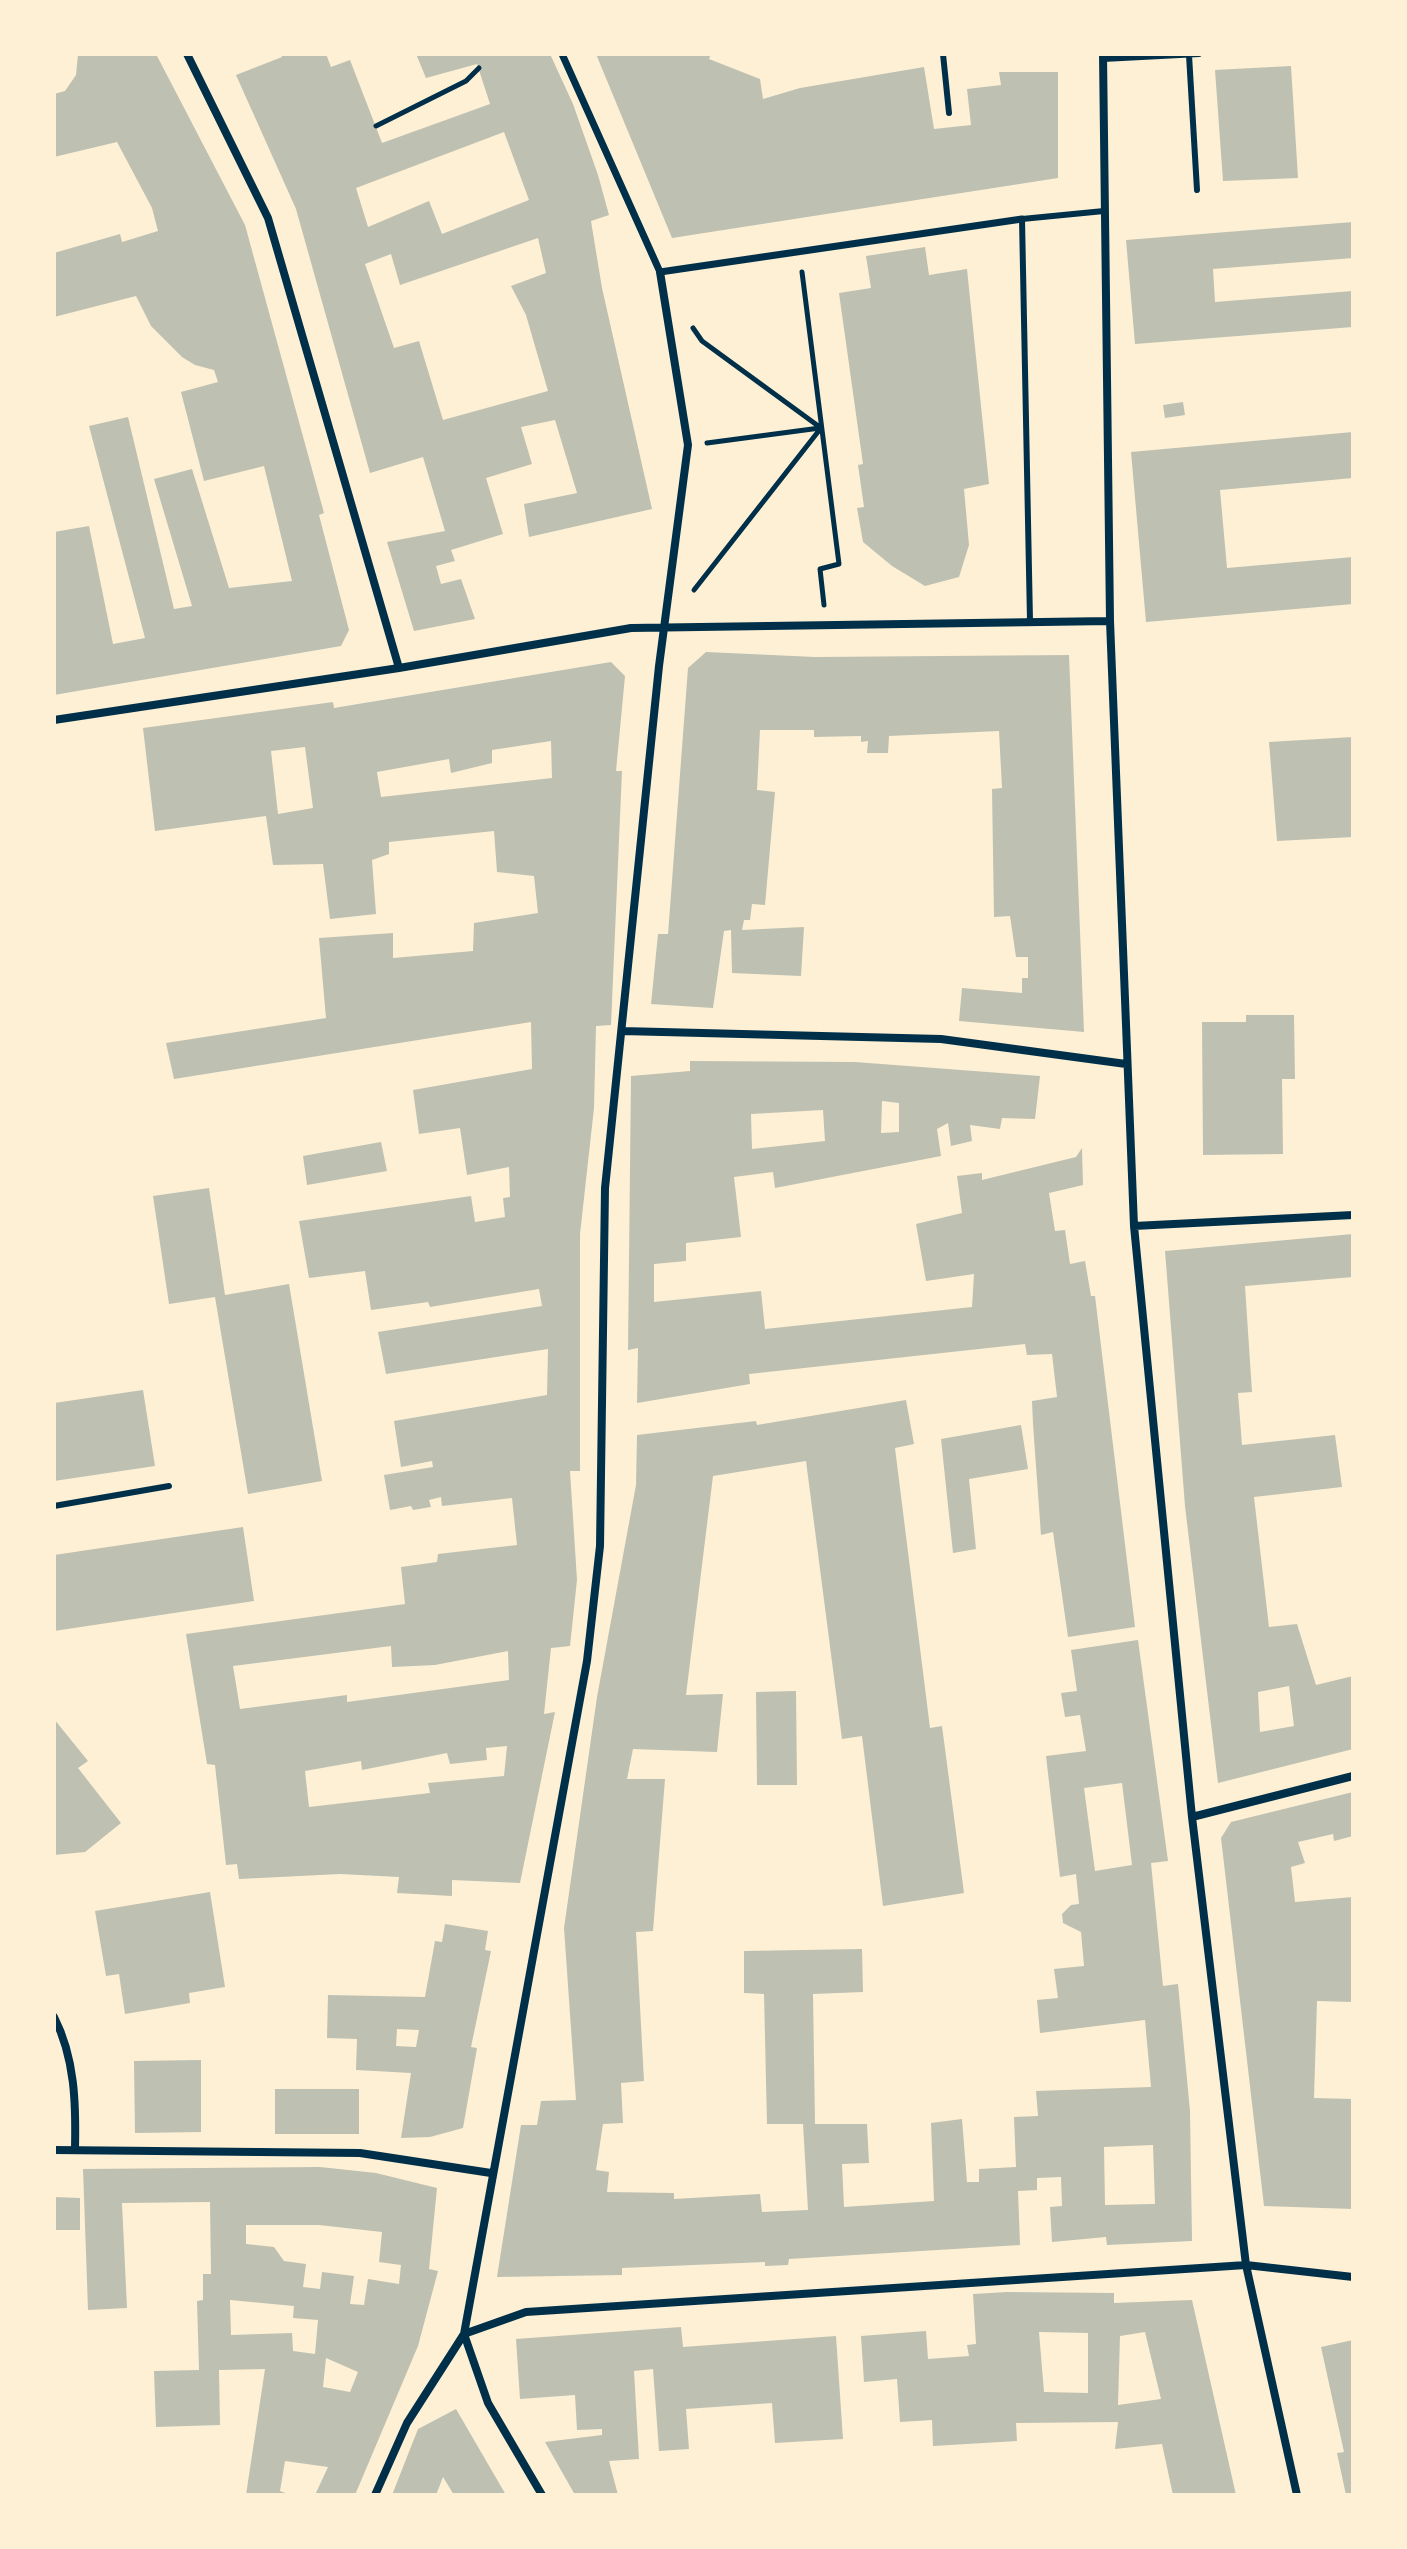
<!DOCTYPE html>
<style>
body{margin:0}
#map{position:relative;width:1407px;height:2549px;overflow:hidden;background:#fdf0d5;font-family:"Source Sans 3",sans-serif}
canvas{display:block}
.frame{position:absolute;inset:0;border:56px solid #fdf0d5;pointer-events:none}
</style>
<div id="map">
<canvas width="1407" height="2549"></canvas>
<div class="frame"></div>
</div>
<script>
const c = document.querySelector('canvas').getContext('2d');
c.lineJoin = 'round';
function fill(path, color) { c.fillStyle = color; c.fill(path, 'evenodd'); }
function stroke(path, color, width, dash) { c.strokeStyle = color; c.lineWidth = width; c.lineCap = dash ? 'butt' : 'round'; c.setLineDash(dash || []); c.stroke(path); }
fill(new Path2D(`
 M78,54h78l89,171 79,288 -5,2 30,115 -8,16 -287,49v-163l35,-6 24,118 32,-6 -56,-212 39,-9 46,192 18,-3 -38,-127 38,-10 37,119 63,-7 -28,-115 -60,15 -23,-89 37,-10 -4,-12 -19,-5 -13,-8 -31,-31 -15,-30 -82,21v-64l66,-19 2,8 36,-11 -6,-23 -35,-66 -63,15v-63l11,-3 11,-16z
 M281,54h45l5,13 19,-7 32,83 108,-39 -13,-40 -51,14 -10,-24h134l23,50 25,71 11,40 -18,6 11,67 50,221 -123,28 -5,-33 53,-11 -22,-73 -34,7 11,37 -46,14 17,56 -52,16 4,11 -19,5 5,18 20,-5 14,40 -61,12 -27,-89 58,-11 -22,-74 -53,16 -74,-264 -60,-134 46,-18zM504,132l25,68 -87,34 -13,-33 -61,26 -12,-39zM538,238l8,35 -35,13 15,29 22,76 -105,29 -24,-79 -25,7 -29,-84 26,-10 9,31z
 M596,54h115l-2,5 51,20 3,20 37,-11 124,-21 10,62 37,-4 -4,-36 34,-4 -2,-13h59v106l-386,60z
 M1291,66l7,112 -75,3 -8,-111z
 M1353,222v36l-140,11 2,33 138,-11v36l-218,17 -9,-104z
 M925,247l4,28 38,-6 22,215 -25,5 5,56 -10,32 -34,9 -33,-20 -29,-24 -6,-34 7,-1 -6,-42 5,-1 -24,-171 32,-5 -5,-32z
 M1183,402l2,13 -20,3 -2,-13z
 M1353,432v46l-133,12 7,78 126,-11v47l-207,18 -15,-170z
 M706,652l109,5 254,-2 15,377 -125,-11 3,-33 60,5v-15h6v-21h-12l-6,-41 -16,1 -2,-128 10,-1 -3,-57 -110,5 -1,17h-21l1,-12 -7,1v-6l-47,1v-7h-54l-3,60 18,2 -10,113 -13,-1 -2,16h-6l-2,10 62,-3 -3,49 -69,-3 -1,-43 -7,1 -11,77 -62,-4 7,-70h10l20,-266z
 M611,662l14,14 -9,95h6l-11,254 -15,1 -2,82 -14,126v237h-10l7,109 -7,66 -19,2 -7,66 11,-2 -35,171 -68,-3v16l-55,-3 2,-16 -59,-3 -101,5 -2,-15 -11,1 -11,-100 -8,-1 -21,-130 219,-30 -4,-37 36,-5 1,-8 79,-9 -5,-47 -70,8 -1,-9 -12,3 2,7 -18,3 -2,-4 -21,4 -6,-35 49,-8 -1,-6 -31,6 -7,-46 153,-26 1,-46 -162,25 -8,-42 164,-26 -3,-17 -109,18 -2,-5 -57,8 -6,-39 -56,7 -10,-57 172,-25 4,26 30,-5 -2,-19 7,-1 -1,-30 -42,8 -7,-47 -41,6 -6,-44 119,-21 -1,-47 -357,57 -8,-36 160,-25 -7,-80 74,-5v25l80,-7 1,-28 64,-10 -4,-37 -37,-4 -3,-41 -105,11v12l-17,6 4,54 -46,5 -7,-55 -50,1 -7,-49 -111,15 -12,-103 190,-26 1,6zM551,741l1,37 -171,19 -4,-25 72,-13 2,14 41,-10v-13zM305,747l8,61 -35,6 -7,-63zM391,1646l1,21 43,-2 73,-14 1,29 -162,22v-7l-107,14 -7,-43zM507,1746l-3,30 -76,7 2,10 -121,14 -4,-36 56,-10 1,9 85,-17 3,11 37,-4 -1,-12z
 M1353,737v100l-76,4 -8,-99z
 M1246,1015h48l1,64h-13l1,75 -80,1 -1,-133h44z
 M690,1061l165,1 185,14 -5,43 -33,-1 -2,11 -30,-4 2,16 -21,5 -3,-23 -11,6 4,27 -166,32 -2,-16 -39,5 7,60 -55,6v18l-32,3v38l107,-11 4,38 207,-22 2,-33 -48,7 -10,-57 46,-11 -5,-37 25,-3v7l94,-23 6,-9 1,37 -34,8 6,38 10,-1 5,34 15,-3 6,35h4l40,331 -67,10 -15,-105 -12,3 -8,-111 -1,-23 25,-4 -5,-43 -25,1 -2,-11 -276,30 1,10 -113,19 1,-55 -10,2 3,-274 59,-5zM882,1101l17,2v29l-18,1zM823,1110l2,31 -73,8 -1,-35z
 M381,1142l6,29 -80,14 -4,-29z
 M209,1188l16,107 64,-11 33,197 -74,13 -33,-197 -46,7 -16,-108z
 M1353,1234v43l-108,9 7,106 -14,1 4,52 93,-10 7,52 -88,10 15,130 28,-3 19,61 37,-9v73l-135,34 -33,-277 -20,-255zM1289,1686l5,40 -34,6 -2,-40z
 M143,1390l12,76 -101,15v-78z
 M906,1400l8,44 -19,4 35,280 12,-2 22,167 -81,13 -21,-170 -20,3 -36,-278 -93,15 -27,219 37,-1 -6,58 -84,-3 -6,30h38l-12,152 -17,1 8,149 -23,2 2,40 -20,1 -7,46 13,2 -2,20 67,1v6l86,-5 2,18 46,-2 -5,-86h-36l-3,-130 -20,-1v-42l118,-2 1,43 -50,2 2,130h52l2,39 -27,1 2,43 90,-6 -3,-78 31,-4 5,63h12v-13l37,-2 -2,-50 24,-1 -2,-25 115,-4 -6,-67 -105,13 -3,-33 21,-2 -4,-29 30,-3 -3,-34 -18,-9 -1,-9 9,-9 8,-1 -3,-30 -16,3 -14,-121 40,-5 -6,-36 -15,2 -4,-24 16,-2 -6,-41 67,-10 30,221 -17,2 12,123 15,-2 12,127 2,130 -85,4 -1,-8 -54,5 -2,-35 12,-1 -1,-29 -24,1v12l-19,1 2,54 -231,14 -1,6 -23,1v-4l-143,6v7l-125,2 24,-152h16l4,-24 35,-1 -12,-172 33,-231 39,-212 1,-50 119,-14 1,4zM1122,1783l10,82 -37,6 -11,-83zM1153,2145l2,59 -50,1 -1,-58z
 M1021,1425l7,44 -59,10 7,70 -23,4 -12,-114z
 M243,1527l11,74 -200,30v-76z
 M796,1691l1,94h-40l-1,-93z
 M54,1719l34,42 -10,7 43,55 -36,29 -31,3z
 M1353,1792v44l-19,5 -1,-7 -35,8 7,21 -14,4 4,35 58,-5v105l-36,-1 -3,97 39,1v110l-89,-3 -43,-368 10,-16z
 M210,1892l15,95 -36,6 1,10 -65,11 -6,-40 -13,2 -11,-65z
 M445,1924l43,7 -3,19 6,1 -20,96 6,1 -14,80 -33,9 -29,1 10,-65 -55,-3 1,-31 -30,-1 1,-43 97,2 10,-56 7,1zM397,2029l22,1 -3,17 -20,-1z
 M201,2060v72l-66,1 -1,-72z
 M275,2089h84v45h-84z
 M320,2167l56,6 61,15 -8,81 9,2 -20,75 -63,149h-40l13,-28 -43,-6 -5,30 11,4h-45l19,-126 -46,1 1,55 -64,2 -2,-56 45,-1 -2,-69 6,-1v-26h8l-1,-72 -88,1 5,105 -39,2 -5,-141zM246,2225h73l63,7 -3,30 22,3 -2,19 -31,-5 -4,26 -14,-1 4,-28 -32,-4 -2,17 -17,-2 3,-23 -22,-3 -10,-14 -28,-3zM230,2300l64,6 -1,12 25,2 -3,34 -22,-3 -1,-18 -61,2zM326,2358l32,14 -8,20 -27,-5z
 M54,2197l26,1v32h-26z
 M1007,2292l107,1v10l78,-3 44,195h-63l-11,-51 -47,5 3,-27 -102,1 1,18 -84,5 -1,-26 -32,2 -3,-43 -33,3 -3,-46 65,-5 2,28 41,-3 -2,-11 9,-1 -3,-50zM1039,2332l49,1v60l-44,-1zM1145,2332l16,67 -43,6 2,-69z
 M681,2327l2,20 153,-11 7,103 -68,4 -3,-40 -86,6 3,40 -30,2 -6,-82 -19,2 5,88 -30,2 9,34h-43l-30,-53 57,-7v-6l-25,1 -2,-35 -55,4 -4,-60z
 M1353,2340v155h-7l-9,-42 7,-1 -23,-105z
 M456,2409l50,86h-52l-11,-18 -7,18h-44l26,-66z`), '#bec0b2');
stroke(new Path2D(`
 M376,126l90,-45 13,-13
 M802,272l37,292 -19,5 4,36
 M693,328l9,13 119,87 -127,162
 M707,443l113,-15`), '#003049', 5);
stroke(new Path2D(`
 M943,54l6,59
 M1189,55l8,135
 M1103,59l96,-5
 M1030,621l-8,-402 82,-8
 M54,1506l115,-20`), '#003049', 6);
stroke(new Path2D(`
 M562,54l98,218 362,-53`), '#003049', 7);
stroke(new Path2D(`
 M187,54l81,164 131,450
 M1103,54l7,567 24,605 58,591 54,448 51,230
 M54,720l345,-52 232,-40 479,-7
 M622,1031l319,8 185,25
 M1134,1226l219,-11
 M1192,1817l161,-41
 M54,2017c21,41 22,87 21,131
 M54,2150l306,3 131,20
 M464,2334l62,-22 720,-47 107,12
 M464,2334l24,69 54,92
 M375,2495l32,-72 57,-89 123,-673 13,-115 5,-358 54,-522 29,-221 -28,-173`), '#003049', 8);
</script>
